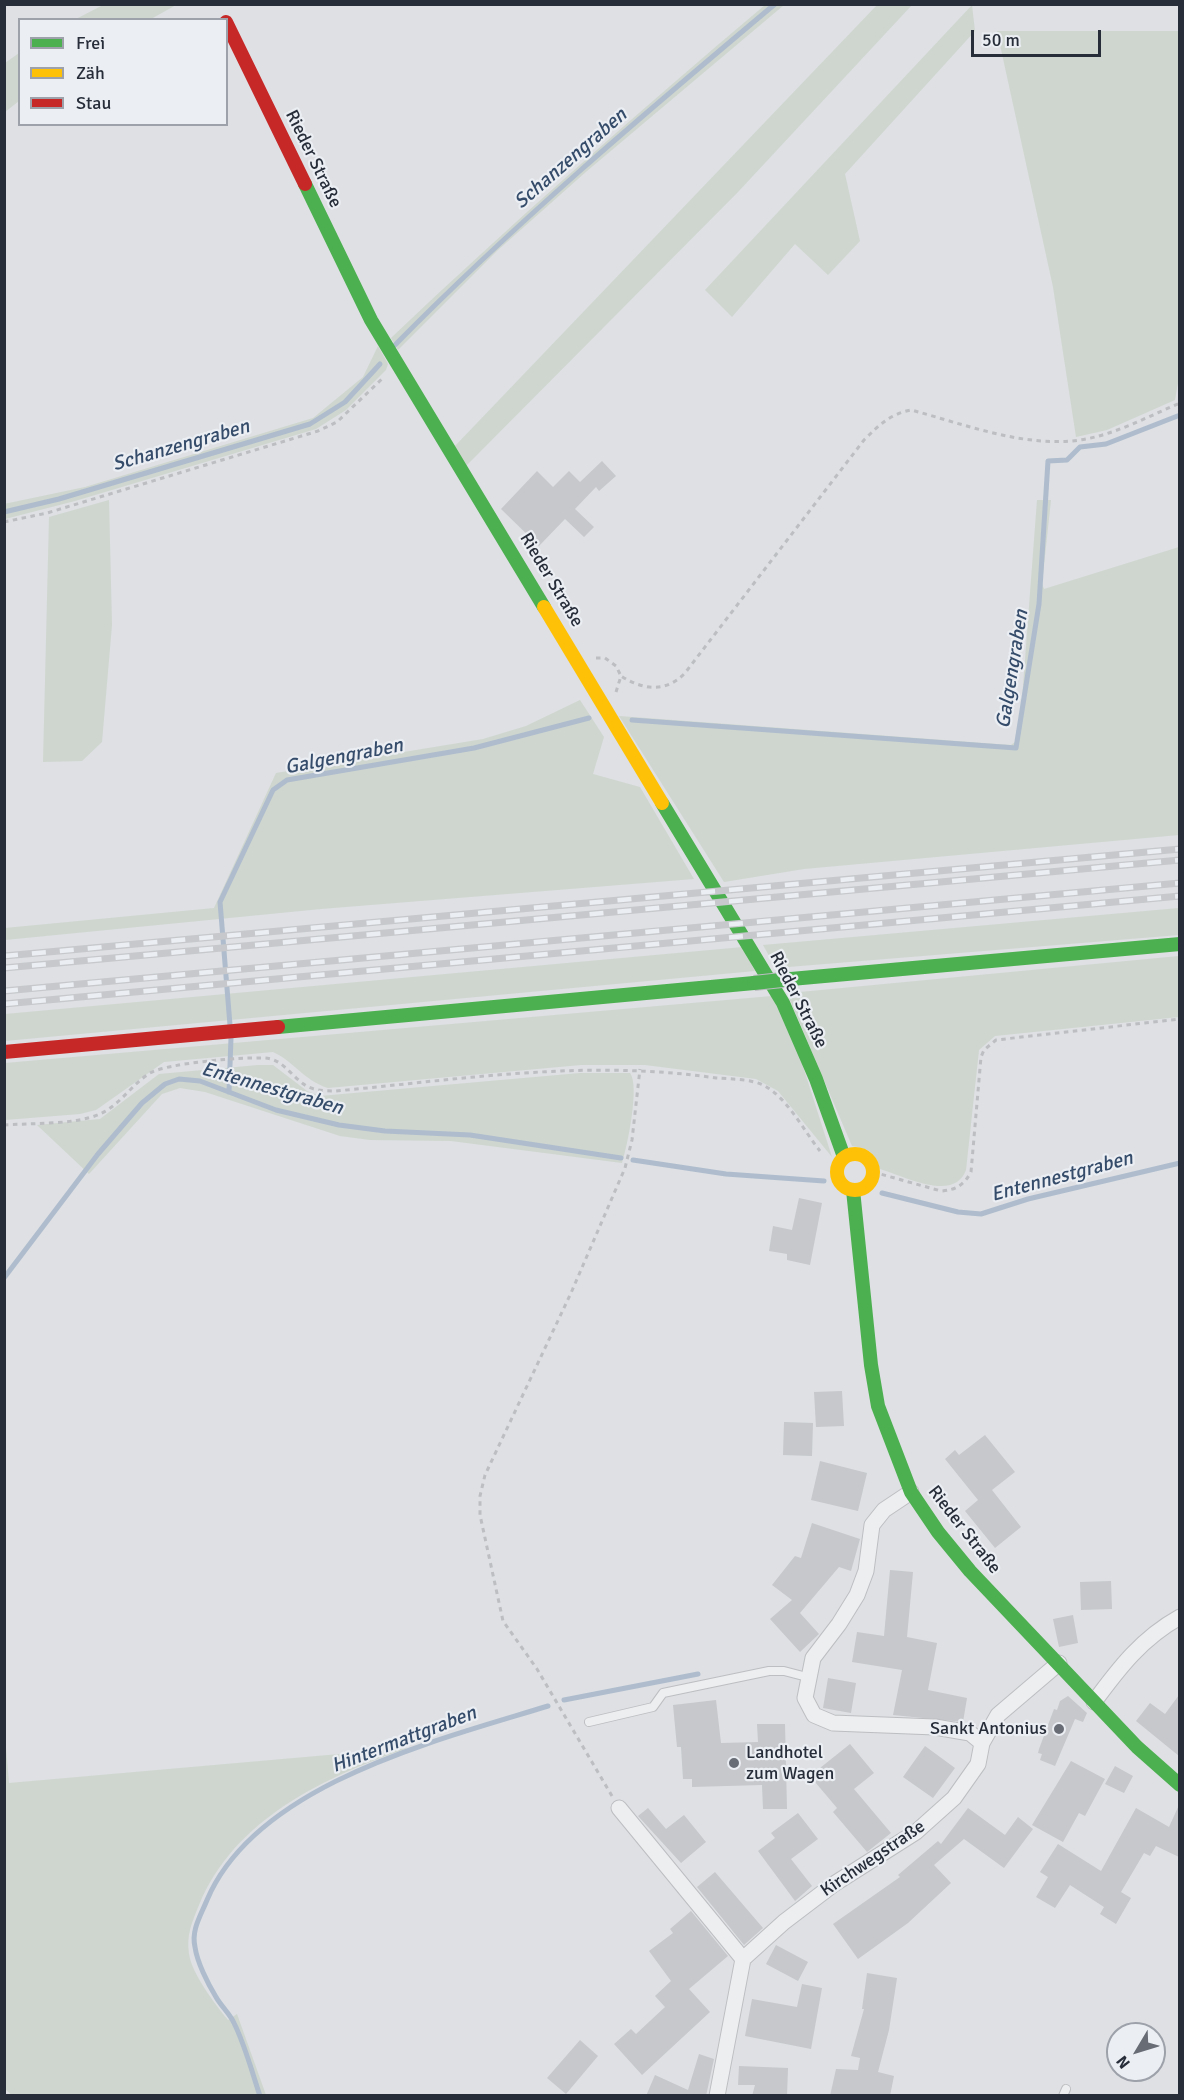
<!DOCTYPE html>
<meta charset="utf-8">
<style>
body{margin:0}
#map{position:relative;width:1184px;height:2100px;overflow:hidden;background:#dee0e3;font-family:Signika,sans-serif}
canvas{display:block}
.frame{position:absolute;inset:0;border:6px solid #272e3a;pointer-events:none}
.legend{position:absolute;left:18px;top:18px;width:210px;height:108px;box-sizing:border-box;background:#ebeef3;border:2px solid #9da1a9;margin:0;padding:8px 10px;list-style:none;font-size:18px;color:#272e3a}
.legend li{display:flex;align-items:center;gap:12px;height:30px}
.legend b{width:30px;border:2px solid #9da1a9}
.north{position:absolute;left:1106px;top:2022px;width:60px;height:60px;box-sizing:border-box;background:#ebeef3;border:2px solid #9da1a9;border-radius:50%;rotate:232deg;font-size:16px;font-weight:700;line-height:24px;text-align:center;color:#272e3a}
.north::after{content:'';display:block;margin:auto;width:21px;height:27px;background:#676c75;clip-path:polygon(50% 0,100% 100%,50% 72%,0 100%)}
.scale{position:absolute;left:971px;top:30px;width:130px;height:27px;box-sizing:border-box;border:3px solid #272e3a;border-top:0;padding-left:8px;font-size:18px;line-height:21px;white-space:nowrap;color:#272e3a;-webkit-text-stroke:4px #ebeef3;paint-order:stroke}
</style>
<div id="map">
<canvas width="1184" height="2100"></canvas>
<div class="frame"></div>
<ul class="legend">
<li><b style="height:8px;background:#4caf50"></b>Frei</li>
<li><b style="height:8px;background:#ffc107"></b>Zäh</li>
<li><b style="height:8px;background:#c62828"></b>Stau</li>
</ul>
<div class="north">N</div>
<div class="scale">50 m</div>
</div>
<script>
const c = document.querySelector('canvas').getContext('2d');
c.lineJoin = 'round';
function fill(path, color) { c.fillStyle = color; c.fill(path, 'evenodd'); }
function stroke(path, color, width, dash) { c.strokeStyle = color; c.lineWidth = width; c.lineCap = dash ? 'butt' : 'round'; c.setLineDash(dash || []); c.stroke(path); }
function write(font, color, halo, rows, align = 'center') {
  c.font = font + ' Signika,sans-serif'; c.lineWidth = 4.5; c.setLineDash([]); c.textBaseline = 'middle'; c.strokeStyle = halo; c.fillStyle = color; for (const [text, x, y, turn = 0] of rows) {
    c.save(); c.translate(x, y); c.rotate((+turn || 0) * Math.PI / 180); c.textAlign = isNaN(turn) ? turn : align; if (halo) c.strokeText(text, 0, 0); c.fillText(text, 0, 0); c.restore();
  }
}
fill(new Path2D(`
 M105,4h71v1l-25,14h-75z
 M765,5h19l-197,166 -89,79 -100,100 -7,-12c121,-115 246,-225 374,-333z
 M877,5h35l-174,187 -272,274 -12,-19z
 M972,5l3,26 -130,143 15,67 -32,34 -33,-31 -63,73 -27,-27z
 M997,31h182l1,340 -5,29 -68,30 -31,7 -23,-150z
 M19,53v48l-14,11v-49z
 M378,346l10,18 -2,6 -40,40 -30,19 -241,72 -70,18 -1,-15 81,-17 228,-69 50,-41z
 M109,500l3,125 -10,117 -20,19 -39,1 6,-245z
 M1037,500h14l-9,84 2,5 135,-42v288l-375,34 -80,13 -105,-166 392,29 8,-6z
 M580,700l24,37 -11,37 47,13 54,92 -373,30 -316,31v-12l209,-20 62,-135 207,-34 43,-13z
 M1179,908v27l-403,33 -13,-23z
 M743,947l12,24 -750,70v-27z
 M1179,956v61l-184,19 -16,14 -13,120c-12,33 -62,6 -86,-1 -4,-16 -12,-21 -28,-23l-63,-148h12l-1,-6z
 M772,996l27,58 33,103 -54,-66 -22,-12 -111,-14h-64l-253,23c-25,-8 -33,-26 -55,-36l-109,10 -68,48 -16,4 -75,6v-57z
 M258,1065h15l34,26 13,5 260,-23h50c10,13 -3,74 -8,90l-171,-22 -81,-1 -30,-4 -135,-44 -25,-4 -18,6 -73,80 -52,-49 63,-6 59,-45z
 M4,1724l5,59 399,-35c-83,29 -173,70 -209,157 -7,17 -13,30 -10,49 3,20 26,50 39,66l9,-6 29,81 -253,1 -8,-7z`), '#cfd6cf');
stroke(new Path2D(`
 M395,345c120,-122 249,-231 380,-341
 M4,512l55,-13 251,-75 35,-22 35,-38
 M632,720l384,28 23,-144 9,-143 19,-1 13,-13 26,-3 74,-29
 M230,1025l-10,-123 53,-112 14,-10 187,-32 115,-30
 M229,1092l2,-54
 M633,1160l93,14 98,7
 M882,1193l76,19 23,2 47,-15 152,-36
 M4,1278l94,-124 44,-51 23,-19 14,-5 21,2 76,29 63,15 46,6 85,4 151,23
 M564,1700l134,-26
 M260,2096c-8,-24 -15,-51 -26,-73 -4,-9 -13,-17 -18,-26 -8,-13 -19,-35 -21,-50 -4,-17 6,-32 12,-47 49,-116 231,-160 341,-194`), '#aebccd', 5);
fill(new Path2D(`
 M602,461l14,15 -17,15 -3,-4 -21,22 19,18 -10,10 -19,-18 -26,27 -38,-37 36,-38 16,16 16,-16 11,11z
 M799,1198l23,5 -12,62 -23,-5v-6l-18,-3 4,-25 19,4z
 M842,1391l2,35 -28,1 -2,-35z
 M784,1422l29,1 -1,33 -29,-1z
 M985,1435l30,37 -23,18 29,37 -26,21 -30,-37 13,-11 -33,-41 10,-9 4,5z
 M820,1461l47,12 -9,38 -47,-11z
 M812,1523l48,16 -9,32 -12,-4 -39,46 19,21 -19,18 -30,-33 22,-19 -20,-15 23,-29 6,2z
 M890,1570l23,2 -6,65 30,6 -9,47 39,8 -4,24 -70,-7 9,-45 -50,-8 5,-30 27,4z
 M1111,1581l1,28 -31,1 -1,-28z
 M1073,1615l5,28 -19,4 -6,-28z
 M828,1678l28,5 -5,30 -28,-5z
 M1179,1695v61l-43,-35 14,-18 15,11z
 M1068,1696l19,17 -4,9 -8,-3 -20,47 -15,-6 2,-6 -4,-1 1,-4 15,-40 3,1 3,-9z
 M716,1700l5,43 37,-1 -1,-18h28l2,85h-24l-1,-24 -70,2v-8h-9l-2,-32h-4l-4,-42z
 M850,1744l24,29 -20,16 37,44 -24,19 -34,-40 4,-4 -27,-32z
 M925,1746l30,22 -22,30 -30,-21z
 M1071,1761l34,18 -20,37 -6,-3 -16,29 -31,-17z
 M1115,1766l18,10 -9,17 -19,-9z
 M1179,1805v52l-23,-11 -6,10 -6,-3 -23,39 10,6 -15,26 -16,-10 4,-7 -34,-22 -15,23 -19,-11 12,-20 -8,-5 18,-28 43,27 35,-63 33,19z
 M648,1808l18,21 18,-14 22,27 -25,21 -43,-47z
 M968,1808l37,27 13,-18 15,12 -29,39 -40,-29 -30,26 17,18 -43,40 -50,36 -25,-35 67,-47 -2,-2 40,-34 3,3z
 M798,1813l20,26 -27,20 21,27 -17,15 -37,-50 17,-13 -4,-5z
 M715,1872l48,56 -19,17 -47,-58z
 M691,1911l37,45 -39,33 21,23 -68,63 -28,-31 17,-15 5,5 29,-27 -10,-11 16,-15 -22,-30 24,-18 -3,-4z
 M776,1945l32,17 -10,19 -32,-17z
 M867,1973l30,5 -8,52 -11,42 16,4 -4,20h-60l6,-27 22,1 2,-12 -9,-2 13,-47h-2z
 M802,1984l20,4 -11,61 -66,-13 7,-37 45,8z
 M580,2040l18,16 -32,38 -19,-16z
 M699,2054l15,5 -8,37h-60l9,-21 33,15z
 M739,2066l49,2 -1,28h-35l3,-11h-17z`), '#c6c8cb');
const lane = new Path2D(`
 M589,1722l64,-15 10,-14 106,-22h15l23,6
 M1063,2096l3,-7`);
const street = new Path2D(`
 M911,1492l-27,18 -12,15 -6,46 -9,24 -18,29 -26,34 -8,40 9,17 19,8 102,4 35,6 12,10
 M1094,1702c25,-34 48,-64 86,-85
 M619,1808l124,151
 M717,2096l26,-137 41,-37 50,-38 82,-52 38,-34 24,-34 4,-21 16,-28 61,-52`);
stroke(lane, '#bcbec1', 10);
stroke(street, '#bcbec1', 17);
stroke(new Path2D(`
 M4,522l43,-9 271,-82 19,-9 47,-45
 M596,658h9l11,8 5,10
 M616,692l5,-16c22,14 45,17 64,-3l179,-233c15,-15 26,-26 47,-30 53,14 113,38 169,30 34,-5 67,-23 100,-37
 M4,1125c28,-2 71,0 96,-11 20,-9 32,-30 50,-41 18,-10 91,-16 114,-15 18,0 27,18 41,27 9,6 21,6 31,6 128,-12 251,-32 380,-13 14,1 37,1 49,8 23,13 39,45 55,65
 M873,1172l68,19c15,-1 23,-6 30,-19l10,-115 3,-7 12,-10 184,-21
 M612,1796l-75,-127 -34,-48 -23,-106v-19l5,-21 86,-182 54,-125 7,-28 8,-71
 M4,2095l1,1`), '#bcbec2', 3, [4.5, 4.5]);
stroke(lane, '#edeef0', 8);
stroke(street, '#edeef0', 15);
stroke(new Path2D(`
 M305,184l66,136 173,287
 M662,803l121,200 33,76 28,78
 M791,979l389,-35
 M278,1027l476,-44
 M853,1190l18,175 7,41 33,86 27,40 32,39 167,176 43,38`), '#4caf50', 14);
stroke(new Path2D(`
 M544,607l118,196
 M837 1172a18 18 0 1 1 36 0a18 18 0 1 1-36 0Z`), '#ffc107', 14);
stroke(new Path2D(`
 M226,22l79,162
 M4,1052l274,-25`), '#c62828', 14);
const rail = new Path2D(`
 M4,956l1176,-107
 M4,968l1176,-108
 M4,991l1176,-108
 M4,1004l1176,-108`);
stroke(rail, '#c6c8cb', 7);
stroke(rail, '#ebeef3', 4.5, [14]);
const fastBridge = new Path2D(`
 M754,983l37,-4`);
stroke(fastBridge, '#bbbdc1', 16, []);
stroke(fastBridge, '#4caf50', 14);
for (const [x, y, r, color] of [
 [1059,1729,6,"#676c75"],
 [734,1763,6,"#676c75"]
]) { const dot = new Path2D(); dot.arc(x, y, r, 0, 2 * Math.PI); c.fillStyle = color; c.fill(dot); stroke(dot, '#ebeef3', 2); }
write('18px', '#272e3a', '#ebeef3', [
 ["Rieder Straße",313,159,64],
 ["Rieder Straße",551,580,59],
 ["Rieder Straße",798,1000,63],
 ["Rieder Straße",964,1530,52],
 ["Kirchwegstraße",873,1859,-34]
]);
write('18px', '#272e3a', '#ebeef3', [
 ["Sankt Antonius",1047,1729],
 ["Landhotel",746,1753,"left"],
 ["zum Wagen",746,1774,"left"]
], 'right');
write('italic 20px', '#354c6a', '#ebeef3', [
 ["Schanzengraben",571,159,-41],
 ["Schanzengraben",181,446,-16],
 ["Galgengraben",1013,669,-81],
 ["Galgengraben",344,757,-11],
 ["Entennestgraben",272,1089,16],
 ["Entennestgraben",1062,1177,-15],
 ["Hintermattgraben",404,1740,-21]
]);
</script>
